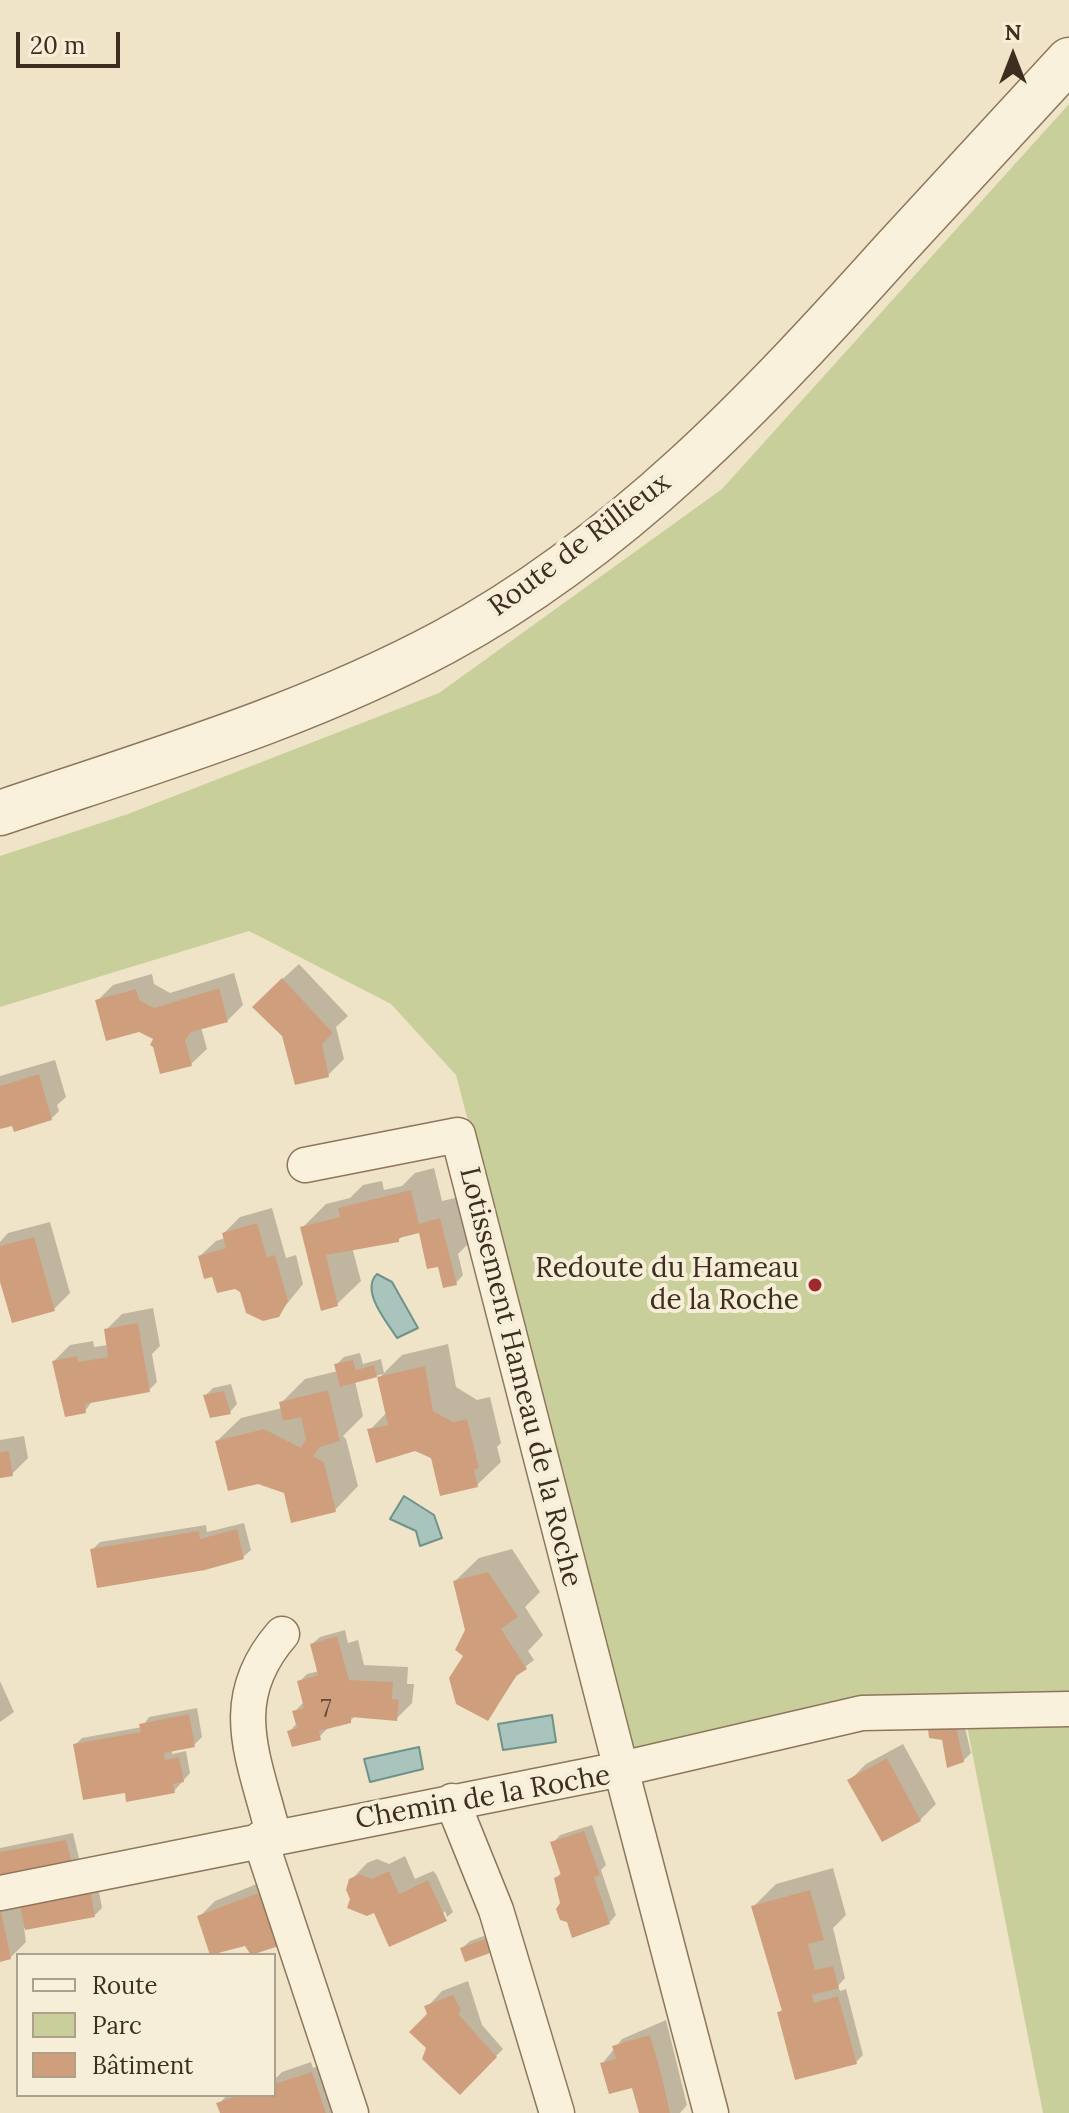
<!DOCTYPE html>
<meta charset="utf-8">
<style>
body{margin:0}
#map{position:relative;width:1069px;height:2113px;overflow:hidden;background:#f0e4c8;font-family:Lora,serif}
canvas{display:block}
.legend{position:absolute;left:16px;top:1953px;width:260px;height:144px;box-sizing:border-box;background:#f7eed8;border:2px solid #ada18e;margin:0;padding:10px 14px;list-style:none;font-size:24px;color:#3d2e20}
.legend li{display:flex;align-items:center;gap:16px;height:40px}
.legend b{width:40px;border:2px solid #ada18e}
.north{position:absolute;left:973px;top:16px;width:80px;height:80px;-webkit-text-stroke:6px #f7eed8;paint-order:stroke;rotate:0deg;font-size:22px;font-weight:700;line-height:32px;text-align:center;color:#3d2e20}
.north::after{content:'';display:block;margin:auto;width:28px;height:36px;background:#3d2e20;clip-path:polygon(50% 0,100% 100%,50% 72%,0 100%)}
.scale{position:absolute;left:16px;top:32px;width:104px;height:36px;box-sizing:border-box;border:4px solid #3d2e20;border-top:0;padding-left:10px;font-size:24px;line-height:28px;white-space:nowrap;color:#3d2e20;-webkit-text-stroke:6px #f7eed8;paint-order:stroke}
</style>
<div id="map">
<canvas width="1069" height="2113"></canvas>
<ul class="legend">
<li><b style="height:10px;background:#faf1dc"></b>Route</li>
<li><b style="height:22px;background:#c9cf9b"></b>Parc</li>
<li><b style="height:22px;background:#cf9f7d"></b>Bâtiment</li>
</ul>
<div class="north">N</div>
<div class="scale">20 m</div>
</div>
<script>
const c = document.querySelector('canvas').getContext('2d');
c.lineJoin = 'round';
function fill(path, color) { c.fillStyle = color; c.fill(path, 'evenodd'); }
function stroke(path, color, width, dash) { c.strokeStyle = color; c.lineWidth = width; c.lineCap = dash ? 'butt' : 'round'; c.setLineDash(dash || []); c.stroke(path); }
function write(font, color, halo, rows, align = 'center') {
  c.font = font + ' Lora,serif'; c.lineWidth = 8; c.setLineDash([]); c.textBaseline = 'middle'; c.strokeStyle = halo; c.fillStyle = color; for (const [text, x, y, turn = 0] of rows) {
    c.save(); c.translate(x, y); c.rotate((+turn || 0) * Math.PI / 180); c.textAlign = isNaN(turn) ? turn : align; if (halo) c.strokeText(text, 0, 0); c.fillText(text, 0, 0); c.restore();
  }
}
fill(new Path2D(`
 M1069,104v1593l-436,57 -177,-679 -65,-71 -142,-73 -249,76v-151l128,-42 311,-121 283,-204z
 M966,1721h103v392h-26z`), '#c9cf9b');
const water = new Path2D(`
 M377,1274l15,8 26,46 -21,10c-10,-16 -37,-47 -20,-64z
 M404,1496l30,19 8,23 -22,8 -4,-15 -26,-12z
 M552,1715l4,27 -53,8 -5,-26z
 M419,1747l4,22 -53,13 -6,-23z`);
fill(water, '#a9c4bc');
stroke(water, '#6f938a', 2);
fill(new Path2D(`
 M299,964l49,52 -12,11 8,32 -16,16 -52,-90z
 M234,973l9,32 -16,16 -26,6 6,22 -16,15 -94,-63 16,-16 39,-11 2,10 16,9z
 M55,1060l11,37 -9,8 2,6 -8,8 -51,8v-51z
 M434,1168l8,33 22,-5 10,42 -16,16 5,21 -7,8 -36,-52 -16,4 -6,5 -46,7 9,34 -24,23 -35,-76 24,-24 24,-6 13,-13 19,-4 2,9 18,-4 13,-13z
 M272,1208l14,50 10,-3 7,29 -25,31 -64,-41 -14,-18 16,-15 9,-3 -1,-5 16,-16z
 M50,1222l20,71 -16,16 -54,-35v-32l8,-9z
 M153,1308l7,38 -8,8 5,28 -8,8 -56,10 -8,11 -24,-10 -7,-40 16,-16 23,-4 1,6 14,-2 -2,-15 16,-16z
 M448,1344l8,43 21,13 13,-3 11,46 -4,4 4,15 -24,23 -62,-36 -38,12 -7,-31 17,-18 -8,-34 4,-4 -28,7 8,35 -20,20 3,3 12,47 -23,24 -50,-18 -68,-51 24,-23 41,-10 -1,-5 24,-24 33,-8 -2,-6 8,-8 16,-4 3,11 18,-5 3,14 18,-18z
 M231,1384l6,20 -7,8 -25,-16 8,-8z
 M24,1436l4,22 -16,16 -12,4v-38z
 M244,1523l7,27 -8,7 -151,-7 8,-8 106,-17 1,7z
 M512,1549l28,43 -15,15 18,28 -15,16 6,9 -14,11 -33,48 -21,-64v-22l-11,-52 24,-23z
 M345,1630l3,13 10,-3 6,25 44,2 -1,17h7l-2,19 -16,16 -41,-3 -5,5 -20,5 -11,11 -29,-6 7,-8 -3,-11 11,-11 -6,-19 8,-8 12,-3 -7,-27 8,-7z
 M0,1681l14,31 -14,10z
 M197,1708l5,29 -8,8 -22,4v5l14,-3 4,22 -16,18h-48l-51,-46 7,-7 60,-11 7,-10z
 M961,1711l10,42 -8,8 -20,-23z
 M903,1744l33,60 -16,16 -38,20 -32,-60 16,-16z
 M592,1825l14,40 -5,5 15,45 -7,8 -47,-20 -6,-25 6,-6 -9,-29 7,-8z
 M73,1833l6,25 -7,7 -72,14v-31z
 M405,1856l10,23 18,-8 3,3 17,38 -6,5 -2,-6 -3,3 -68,-4 -22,-11 -1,-19 16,-17 10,-4 12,5z
 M833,1868l13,47 -13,13 12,50 -7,8 2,5 6,-2 17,66 -7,7 -77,-49 4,-4 -30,-102 23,-23z
 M259,1883l22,60 -31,10 -2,-6 5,-5 -41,13 -13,-38 16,-16z
 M98,1886l4,22 -8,8 -70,12 2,14 -16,16 -10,2v-63l18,-3 2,14 10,-10z
 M492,1933l4,11 -7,7 -27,-3 8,-7z
 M468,1981l14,44 21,24 -43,44 -32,-45 -1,-41 15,-16z
 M666,2020l21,85 -7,8h-39l-8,-29 -31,-20 20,-25z
 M311,2062l2,6 6,-2 16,47h-113l-3,-9 7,-8 48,-1v-15l8,-8z`), '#0003');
fill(new Path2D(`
 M282,978l51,55 -11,11 7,33 -34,8 -13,-49 -30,-29z
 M219,988l9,34 -37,10 -6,8 7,26 -32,8 -7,-27 -3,-2 3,-6 -14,-7 -33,9 -11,-41 41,-11 3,11 15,8z
 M39,1074l13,46 -38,12 -2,-6 -12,3v-43z
 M411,1190l8,34 21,-6 17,67 -14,3 -5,-21 -11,2 -8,-36 -20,5v4l-73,13 12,51 -17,5 -21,-84 40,-10 -2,-9z
 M257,1223l10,34 8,-2 13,46 -9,16 -16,4 -17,-8 -6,-21 -5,-3 -18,4 -5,-16 -8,2 -6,-23 28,-8 -4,-15z
 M34,1237l21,74 -43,12 -12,-41v-36z
 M138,1323l12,69 -65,12 1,9 -21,4 -13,-56 25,-5 1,6 30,-5 -4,-28z
 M353,1360l3,10 18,-5 3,12 48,-11 8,45 20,11 14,-3 12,49 -5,2 4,17 -38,9 -9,-38 -16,-7 -39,12 -9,-34 21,-4 -11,-48 -37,10 -6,-23z
 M328,1390l12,51 -20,6 -7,9 11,6 12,50 -45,11 -7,-30 -26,-9 -30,7 -13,-50 49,-12 37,19 5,-9 -5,-22 -18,4 -4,-19z
 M224,1391l7,23 -21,4 -7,-23z
 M9,1451l4,25 -13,2v-26z
 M237,1529l7,30 -39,11 -108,18 -7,-39 109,-18 1,8z
 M488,1572l30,45 -17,12 26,40 -11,7 -28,45 -32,-17 -7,-26 14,-22 -8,-6 10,-20 -12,-49z
 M337,1636l12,44 44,2 -1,17 7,1 -2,21 -46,-4v6l-32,8 2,9 -29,7 -5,-16 10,-3 -5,-17 12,-3 -7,-27 21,-6 -8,-31z
 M189,1714l6,33 -31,6 1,7 14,-3 5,25 -11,2 2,9 -49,9 -1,-9 -42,7 -10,-56 68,-12 -2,-8z
 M954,1718l10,44 -17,6 -5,-28 -13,-2 -2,-18z
 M887,1758l34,63 -39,21 -35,-62z
 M584,1831l16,44 -6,2 16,47 -38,14 -5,-16 -7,-2 -4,-11 4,-6 -6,-25 7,-3 -11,-33z
 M66,1840l7,27 -73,14v-29z
 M389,1871l10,23 29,-14 19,41 -58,26 -15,-34 -7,3 -20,-8 3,-9 -4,-9 3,-11 11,-5 12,5z
 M810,1890l14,50 -16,4 7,26 18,-4 6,22 -27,7 2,8 24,-7 19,68 -62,16 -18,-68 5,-1 -31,-105z
 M264,1891l18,54 -31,10 -6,-9 -35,9 -13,-39z
 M91,1893l4,24 -70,13 -5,-25z
 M0,1906l11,53 -11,3z
 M485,1939l5,14 -25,9 -5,-14z
 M453,1995l8,15 -3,4 39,43 -37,38 -38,-36 4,-11 -17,-16 18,-18 -3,-8z
 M650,2035l12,42 8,36h-31l-7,-25 -23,6 -9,-31 16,-4 -4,-13z
 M312,2072l14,41h-106l-4,-10 25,-8h33v-11z`), '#cf9f7d');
const minor = new Path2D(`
 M305,1165l153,-30 163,634 241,-56 207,-4
 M452,1801l44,109 61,203
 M274,1837c-19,-78 -51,-135 8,-203
 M260,1839l91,274
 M0,1893l621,-124 90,344`);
const tertiary = new Path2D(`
 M0,813c150,-51 304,-96 444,-171 178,-96 315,-242 448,-390 59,-64 118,-128 177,-192`);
stroke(minor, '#8d765c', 37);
stroke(tertiary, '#8d765c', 47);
stroke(minor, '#faf1dc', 34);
stroke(tertiary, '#faf1dc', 44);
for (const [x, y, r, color] of [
 [815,1285,8,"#9e2a2b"]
]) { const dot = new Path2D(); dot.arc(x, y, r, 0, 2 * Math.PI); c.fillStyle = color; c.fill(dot); stroke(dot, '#f7eed8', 3); }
write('24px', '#624a37', null, [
 ["7",326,1710]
]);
write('28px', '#3d2e20', '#f7eed8', [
 ["Route de Rillieux",580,545,-37],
 ["Lotissement Hameau de la Roche",520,1377,76],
 ["Chemin de la Roche",483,1798,-10]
]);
write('28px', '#3d2e20', '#f7eed8', [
 ["Redoute du Hameau",799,1269],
 ["de la Roche",799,1301]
], 'right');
</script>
